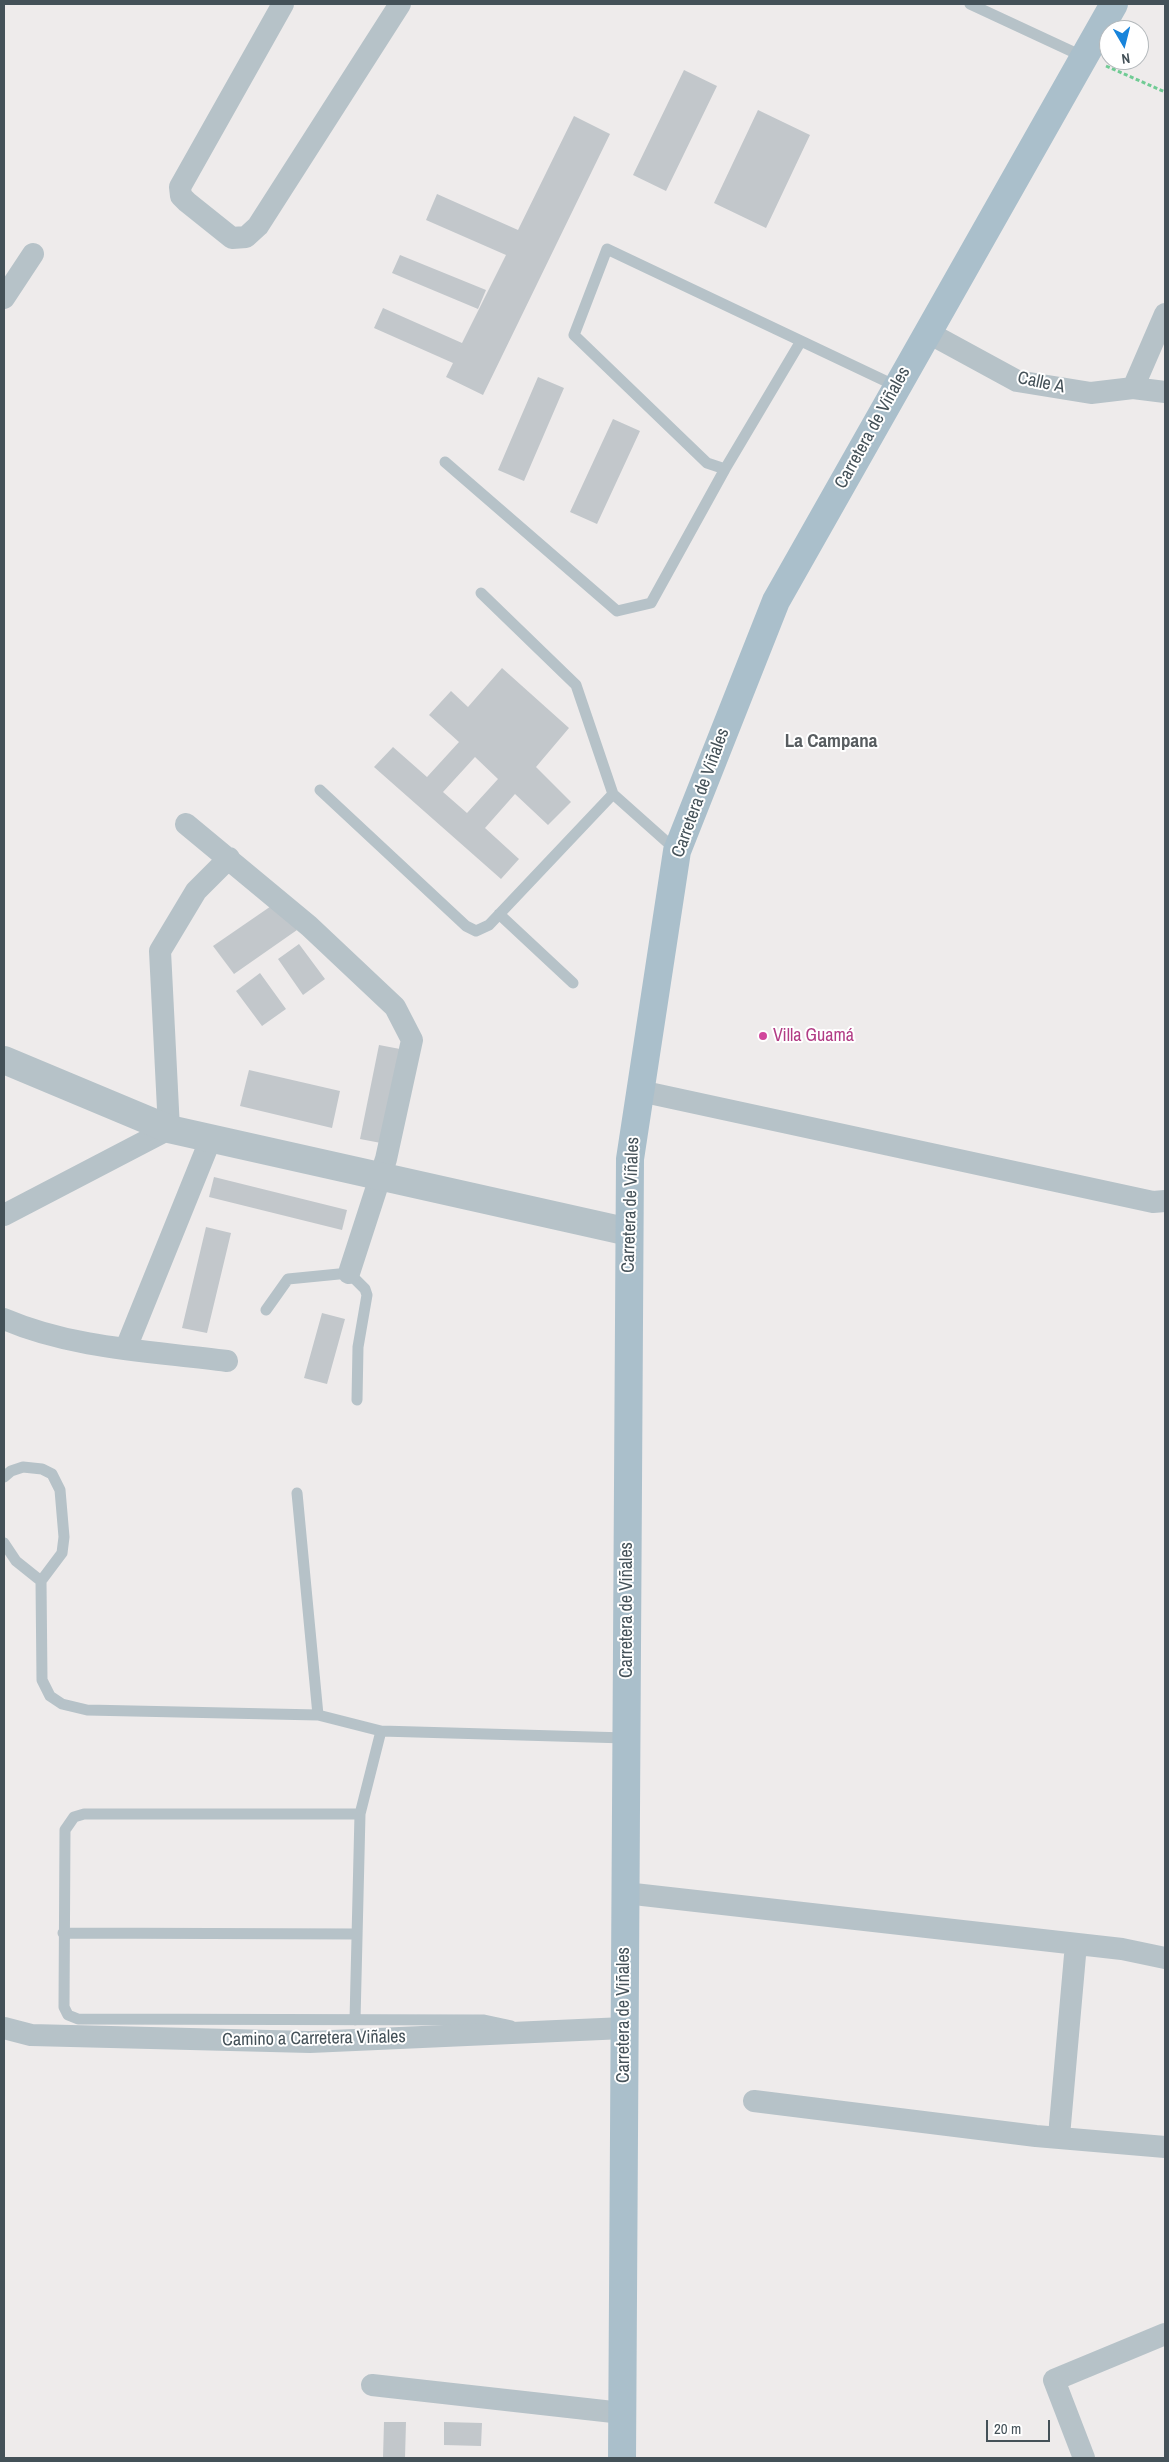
<!DOCTYPE html>
<meta charset="utf-8">
<style>
body{margin:0}
#map{position:relative;width:1169px;height:2462px;overflow:hidden;background:#eeebeb;font-family:"Archivo Narrow",sans-serif}
canvas{display:block}
.frame{position:absolute;inset:0;border:5px solid #445158;pointer-events:none}
.north{position:absolute;left:1099px;top:20px;width:50px;height:50px;box-sizing:border-box;background:#fff;border:1px solid #b4b9bc;border-radius:50%;rotate:172deg;font-size:14px;font-weight:700;line-height:20px;text-align:center;color:#445158}
.north::after{content:'';display:block;margin:auto;width:18px;height:22px;background:#1884db;clip-path:polygon(50% 0,100% 100%,50% 72%,0 100%)}
.scale{position:absolute;left:986px;top:2420px;width:64px;height:22px;box-sizing:border-box;border:2px solid #445158;border-top:0;padding-left:6px;font-size:15px;line-height:18px;white-space:nowrap;color:#445158;-webkit-text-stroke:4px #fff;paint-order:stroke}
</style>
<div id="map">
<canvas width="1169" height="2462"></canvas>
<div class="frame"></div>
<div class="north">N</div>
<div class="scale">20 m</div>
</div>
<script>
const c = document.querySelector('canvas').getContext('2d');
c.lineJoin = 'round';
function fill(path, color) { c.fillStyle = color; c.fill(path, 'evenodd'); }
function stroke(path, color, width, dash) { c.strokeStyle = color; c.lineWidth = width; c.lineCap = dash ? 'butt' : 'round'; c.setLineDash(dash || []); c.stroke(path); }
function write(font, color, halo, rows, align = 'center') {
  c.font = font + ' "Archivo Narrow",sans-serif'; c.lineWidth = 4; c.setLineDash([]); c.textBaseline = 'middle'; c.strokeStyle = halo; c.fillStyle = color; for (const [text, x, y, turn = 0] of rows) {
    c.save(); c.translate(x, y); c.rotate((+turn || 0) * Math.PI / 180); c.textAlign = isNaN(turn) ? turn : align; if (halo) c.strokeText(text, 0, 0); c.fillText(text, 0, 0); c.restore();
  }
}
fill(new Path2D(`
 M684,70l33,16 -51,105 -33,-16z
 M758,110l52,25 -44,93 -52,-25z
 M574,116l36,18 -127,261 -37,-18 7,-14 -79,-35 9,-20 79,35 -3,6 47,-94 -80,-35 11,-26 81,36z
 M400,255l86,35 -8,19 -86,-36z
 M538,377l26,11 -40,93 -26,-11z
 M613,419l27,12 -43,93 -27,-12z
 M502,668l67,60 -33,39 35,35 -23,23 -33,-31 -30,34 34,31 -18,20 -127,-112 19,-20 34,30 32,-35 -30,-27 22,-24 17,16zM475,757l23,22 -31,34 -24,-21z
 M277,902l20,28 -63,44 -21,-28z
 M299,944l26,35 -22,16 -25,-36z
 M260,973l26,36 -24,17 -26,-35z
 M379,1045l21,4 -19,94 -21,-4z
 M249,1070l91,21 -8,37 -92,-22z
 M214,1177l133,33 -5,20 -133,-33z
 M206,1227l25,6 -24,100 -25,-5z
 M322,1313l23,6 -18,65 -23,-6z
 M384,2422h22l-1,36h-22z
 M444,2422l38,1 -1,23 -37,-1z`), '#c2c7cb');
stroke(new Path2D(`
 M1106,66l59,26`), '#70cb94', 3, [4, 2.5]);
stroke(new Path2D(`
 M970,4l114,53
 M801,341l-76,128 -18,-6 -133,-128 33,-86 289,137
 M445,462l172,149 34,-8 74,-134
 M481,593l95,92 37,109
 M320,790l146,136 10,5 13,-6 124,-131 64,57
 M499,914l74,69
 M266,1310l22,-31 61,-6 16,16 2,6 -9,52 -1,53
 M4,1477l7,-6 12,-4 19,2 10,5 8,16 4,47 -2,16 -21,28 1,99 8,16 12,8 25,6 231,5 63,16 245,7
 M297,1493l21,222
 M4,1543l12,18 25,20
 M381,1731l-21,83h-276l-10,3 -9,13 -1,177 4,8 10,4 405,1 28,6
 M63,1933l294,1
 M355,2020l5,-206`), '#b6c2c8', 11);
stroke(new Path2D(`
 M283,4l-103,183 1,9 6,6 45,36 14,-1 12,-11 142,-222
 M4,298l29,-44
 M927,332l90,49 74,12 42,-5 32,4
 M1133,388l32,-74
 M186,824l123,102 86,81 17,33 -26,119 -37,114
 M640,1091l513,111 12,-1
 M4,1215l165,-86 -9,-178 36,-60 33,-33
 M4,1319c70,30 148,32 223,42
 M126,1348l85,-210
 M625,1893l497,56 43,9
 M4,2028l27,7 279,7 314,-14
 M754,2101l282,35 129,11
 M1059,2136l17,-192
 M372,2385l250,28
 M1084,2458l-30,-78 111,-46`), '#b6c2c8', 22);
stroke(new Path2D(`
 M4,1060l165,69 460,103`), '#b6c2c8', 28);
stroke(new Path2D(`
 M622,2458l8,-1299 47,-308 99,-250 338,-597`), '#aabfcb', 28);
for (const [x, y, r, color] of [
 [763,1036,5,"#d1479c"]
]) { const dot = new Path2D(); dot.arc(x, y, r, 0, 2 * Math.PI); c.fillStyle = color; c.fill(dot); stroke(dot, '#fff', 2); }
write('18px', '#445158', '#fff', [
 ["Calle A",1041,383,12],
 ["Carretera de Viñales",873,428,-61],
 ["Carretera de Viñales",701,793,-70],
 ["Carretera de Viñales",631,1205,-88],
 ["Carretera de Viñales",627,1610,-90],
 ["Carretera de Viñales",624,2015,-90],
 ["Camino a Carretera Viñales",314,2039,-1]
]);
write('18px', '#b23c85', '#fff', [
 ["Villa Guamá",773,1036]
], 'left');
write('bold 19px', '#585d60', '#fff', [
 ["La Campana",831,742]
]);
</script>
